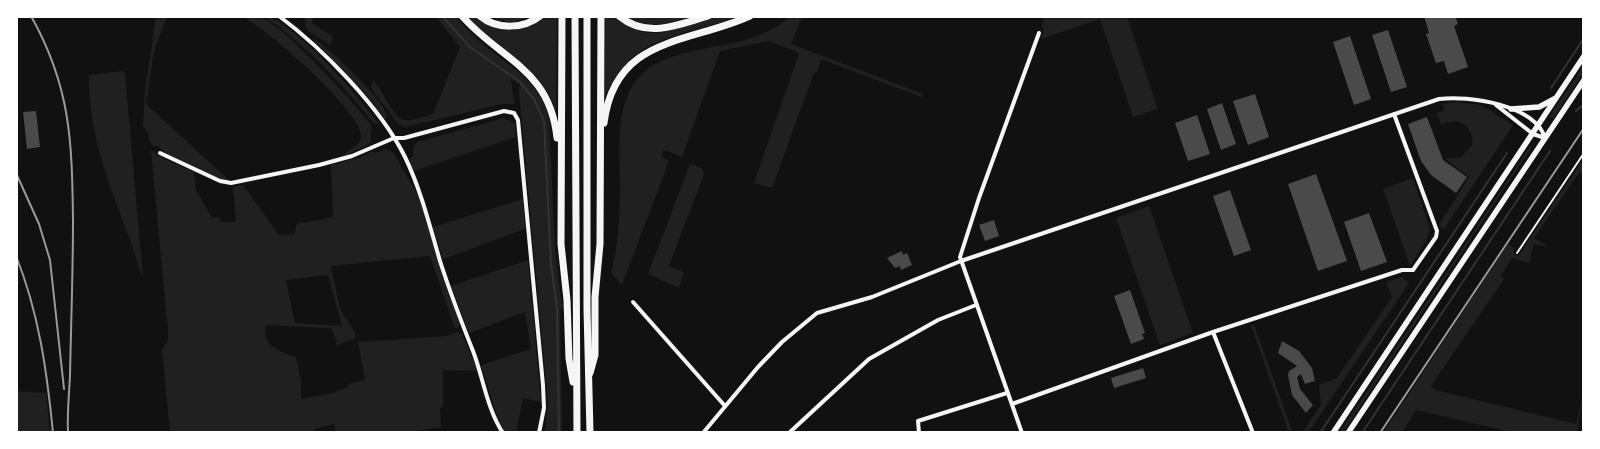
<!DOCTYPE html>
<style>
body{margin:0}
#map{position:relative;width:1600px;height:449px;overflow:hidden;background:#111;font-family:"DM Sans",sans-serif}
canvas{display:block}
.frame{position:absolute;inset:0;border:18px solid #fff;pointer-events:none}
</style>
<div id="map">
<canvas width="1600" height="449"></canvas>
<div class="frame"></div>
</div>
<script>
const c = document.querySelector('canvas').getContext('2d');
c.lineJoin = 'round';
function fill(path, color) { c.fillStyle = color; c.fill(path, 'evenodd'); }
function stroke(path, color, width, dash) { c.strokeStyle = color; c.lineWidth = width; c.lineCap = dash ? 'butt' : 'round'; c.setLineDash(dash || []); c.stroke(path); }
fill(new Path2D(`
 M156,16h11l-13,35 -8,53 85,78c-17,-4 -62,-24 -74,-36l-3,1 -6,-8 2,-3 -7,-10 2,-33z
 M242,16c5,0 12,-1 16,0 27,9 95,86 114,110l-2,18 -29,13c5,-5 18,-11 20,-18 6,-24 -96,-111 -119,-123z
 M263,16c27,0 99,84 116,108h-5c-32,-40 -68,-80 -111,-108z
 M305,16h9l-2,7 21,14 -3,8 -24,-16z
 M435,16h20c11,12 21,23 34,33 28,23 48,31 60,68l6,132 7,59 -2,2 2,123h-17l3,-30 -29,-310 1,-8 -9,-7 3,26h-12l-97,23 -7,-3 -27,-36 2,-8c10,9 20,39 32,40 9,1 20,-4 28,-6l27,-67z
 M466,16h9l18,11 18,3 16,-3 18,-11h12l-1,96c-14,-45 -58,-64 -90,-96z
 M487,16h46l-22,7z
 M605,16c16,0 27,17 46,17 24,1 46,-14 69,-17 6,0 13,0 20,0 -60,22 -109,17 -136,85z
 M625,16h69c-25,7 -46,15 -69,0z
 M791,16h11l-11,28 132,50 -2,3 -100,-38 -4,13 -3,1 -42,115 -18,-5 45,-130 -30,-12 -49,10 -38,106 -14,-6h-5l-1,6 7,4 -47,124 -11,-12c8,-26 9,-67 9,-94 -1,-51 -6,-104 54,-123 39,-12 86,-11 117,-40z
 M1045,16h82l31,93 -25,8 -33,-98 -59,20 3,-8 -2,-6z
 M310,36c15,8 79,67 77,82l-2,1 -16,-21z
 M1584,65v7l-31,47 -4,-2z
 M124,71l1,2 18,205c-5,-11 -7,-22 -11,-33 -21,-56 -44,-109 -43,-170z
 M1456,102l25,3 32,20 -69,104 -5,-4 30,-48 -25,-19h17l11,-13c3,-19 -15,-30 -31,-20l-4,-12 8,-3 -3,-6z
 M504,118l11,6 1,13 -102,34 -5,-12 4,-3 1,-10 3,-4z
 M1531,145l1,2 -189,286h-4z
 M151,150l13,9 30,13 2,18 16,28 7,-1 2,5h15l-3,-35 10,-2 36,50 16,-1 1,-9 5,-3 3,1 29,-6 -2,-52 30,-8 12,-6 1,2 12,-3 7,2 27,47 27,91 13,33 -1,4 -4,2 -25,-73 -99,10 9,43 16,25 -2,5 -17,6 -5,-16 -6,-1 -60,-3c-5,21 14,27 30,32l5,23v19l32,-6 15,-6 1,-3 16,-4 -7,-38 89,-6 10,-4 5,2 16,37 -35,-1v37l-3,1 1,19 -36,6h-70v-9l-21,5 -1,4h-143l-8,-84 6,-9v-9zM328,275l14,51 -47,-3 -9,-43z
 M1584,158v14h-3l-5,5 -42,61 15,9 -15,-3 -5,19 -17,-5 -12,19 4,2 -73,107 4,4 141,34 8,-34 -7,43h-62l-99,-23 -14,23h-19l125,-189 6,4v6l4,2z
 M690,164l12,4 2,6 -35,92 15,6 -5,16 -31,-14z
 M1413,178l17,51 -4,12 -16,25 -27,-77z
 M523,199l2,30 -82,30 -10,-32z
 M1149,206l44,127 -33,12 -44,-127z
 M528,260l13,142 -18,-4 -7,35h-10l-8,-14 -17,-54 50,-16 -6,-37 -56,21 -18,-47z
 M1402,277l7,6 -101,150h-6l19,-28 -2,-20 18,-7 55,-81 -6,-15z
 M1254,325l39,108h-4l-37,-105 -1,-2z
 M16,391l30,2 4,40h-34z`), '#202020');
stroke(new Path2D(`
 M442,16l28,31 50,35 14,17 10,22 7,143 6,44 2,125
 M1551,88l33,-50
 M1576,111l8,-7
 M1320,433l187,-280
 M1362,433l188,-282`), '#333', 2);
fill(new Path2D(`
 M1424,16h31l3,8 -4,2 14,41 -20,7 -4,-13 -8,2 -10,-29 3,-1z
 M1388,30l19,57 -16,5 -19,-57z
 M1350,36l21,63 -17,6 -21,-63z
 M1255,94l14,43 -21,8 -15,-44z
 M1222,103l14,41 -15,6 -14,-41z
 M36,111l4,36 -13,2 -4,-37z
 M1197,115l13,39 -22,7 -13,-38z
 M1427,117l16,43 24,17 -11,16 -25,-18 -10,-14 -13,-37z
 M1316,174l31,87 -29,10 -30,-87z
 M1230,190l21,60 -17,6 -21,-60z
 M1369,213l18,49 -26,9 -17,-49z
 M994,220l5,16 -14,5 -6,-16z
 M902,251l1,4 4,-2 5,12 -11,5 -1,-4 -5,2 -8,-10z
 M1130,290l15,43 -3,1 2,5 -13,5 -17,-48z
 M1282,341l17,10 13,17 3,13 -10,3 -4,-10 -4,3 3,12 13,16 -7,8 -14,-18 -4,-20 1,-4 8,-5 -19,-13z
 M1143,368l3,10 -32,10 -3,-10z`), '#4a4a4a');
stroke(new Path2D(`
 M1517,253l67,-100`), '#f5f5f5', 2);
stroke(new Path2D(`
 M279,16c43,32 102,92 126,141 16,33 25,70 35,104 10,31 21,60 33,90 10,26 14,58 30,82
 M1496,105l37,29 12,4
 M160,153l60,28 11,2 88,-18 33,-9 42,-18h10l100,-27 10,2 4,7 25,265 1,23 -5,25
 M633,302l92,104
 M1213,332l40,101
 M1012,404l201,-72 189,-62h11l23,-33 1,-6 -43,-117
 M703,433l55,-66 24,-25 35,-29 55,-16 89,-36 478,-162c30,-4 96,6 106,39
 M789,433l80,-74 69,-39 38,-15
 M919,433l-1,-12 89,-28
 M1022,433l-62,-176 19,-59 60,-165`), '#f5f5f5', 4);
stroke(new Path2D(`
 M1511,109l28,-2 17,-9
 M1333,433l251,-377
 M1348,433l236,-353`), '#f5f5f5', 5.5);
stroke(new Path2D(`
 M462,16c40,45 88,53 95,122
 M480,16c17,14 44,13 60,0
 M562,16l-1,228 6,56 2,59 4,23
 M575,16l2,417
 M587,16v293l3,124
 M619,16c28,23 58,9 89,0
 M604,123c11,-87 84,-79 146,-107
 M590,373l5,-18v-58l5,-53 1,-228`), '#f5f5f5', 7);
stroke(new Path2D(`
 M31,16c40,71 41,126 42,205 0,52 -2,103 -3,155 -1,19 -3,38 -2,57
 M16,173l23,51 11,36 14,129
 M16,256c23,57 31,116 37,177
 M1380,433l204,-305`), '#9a9a9a', 2);
</script>
